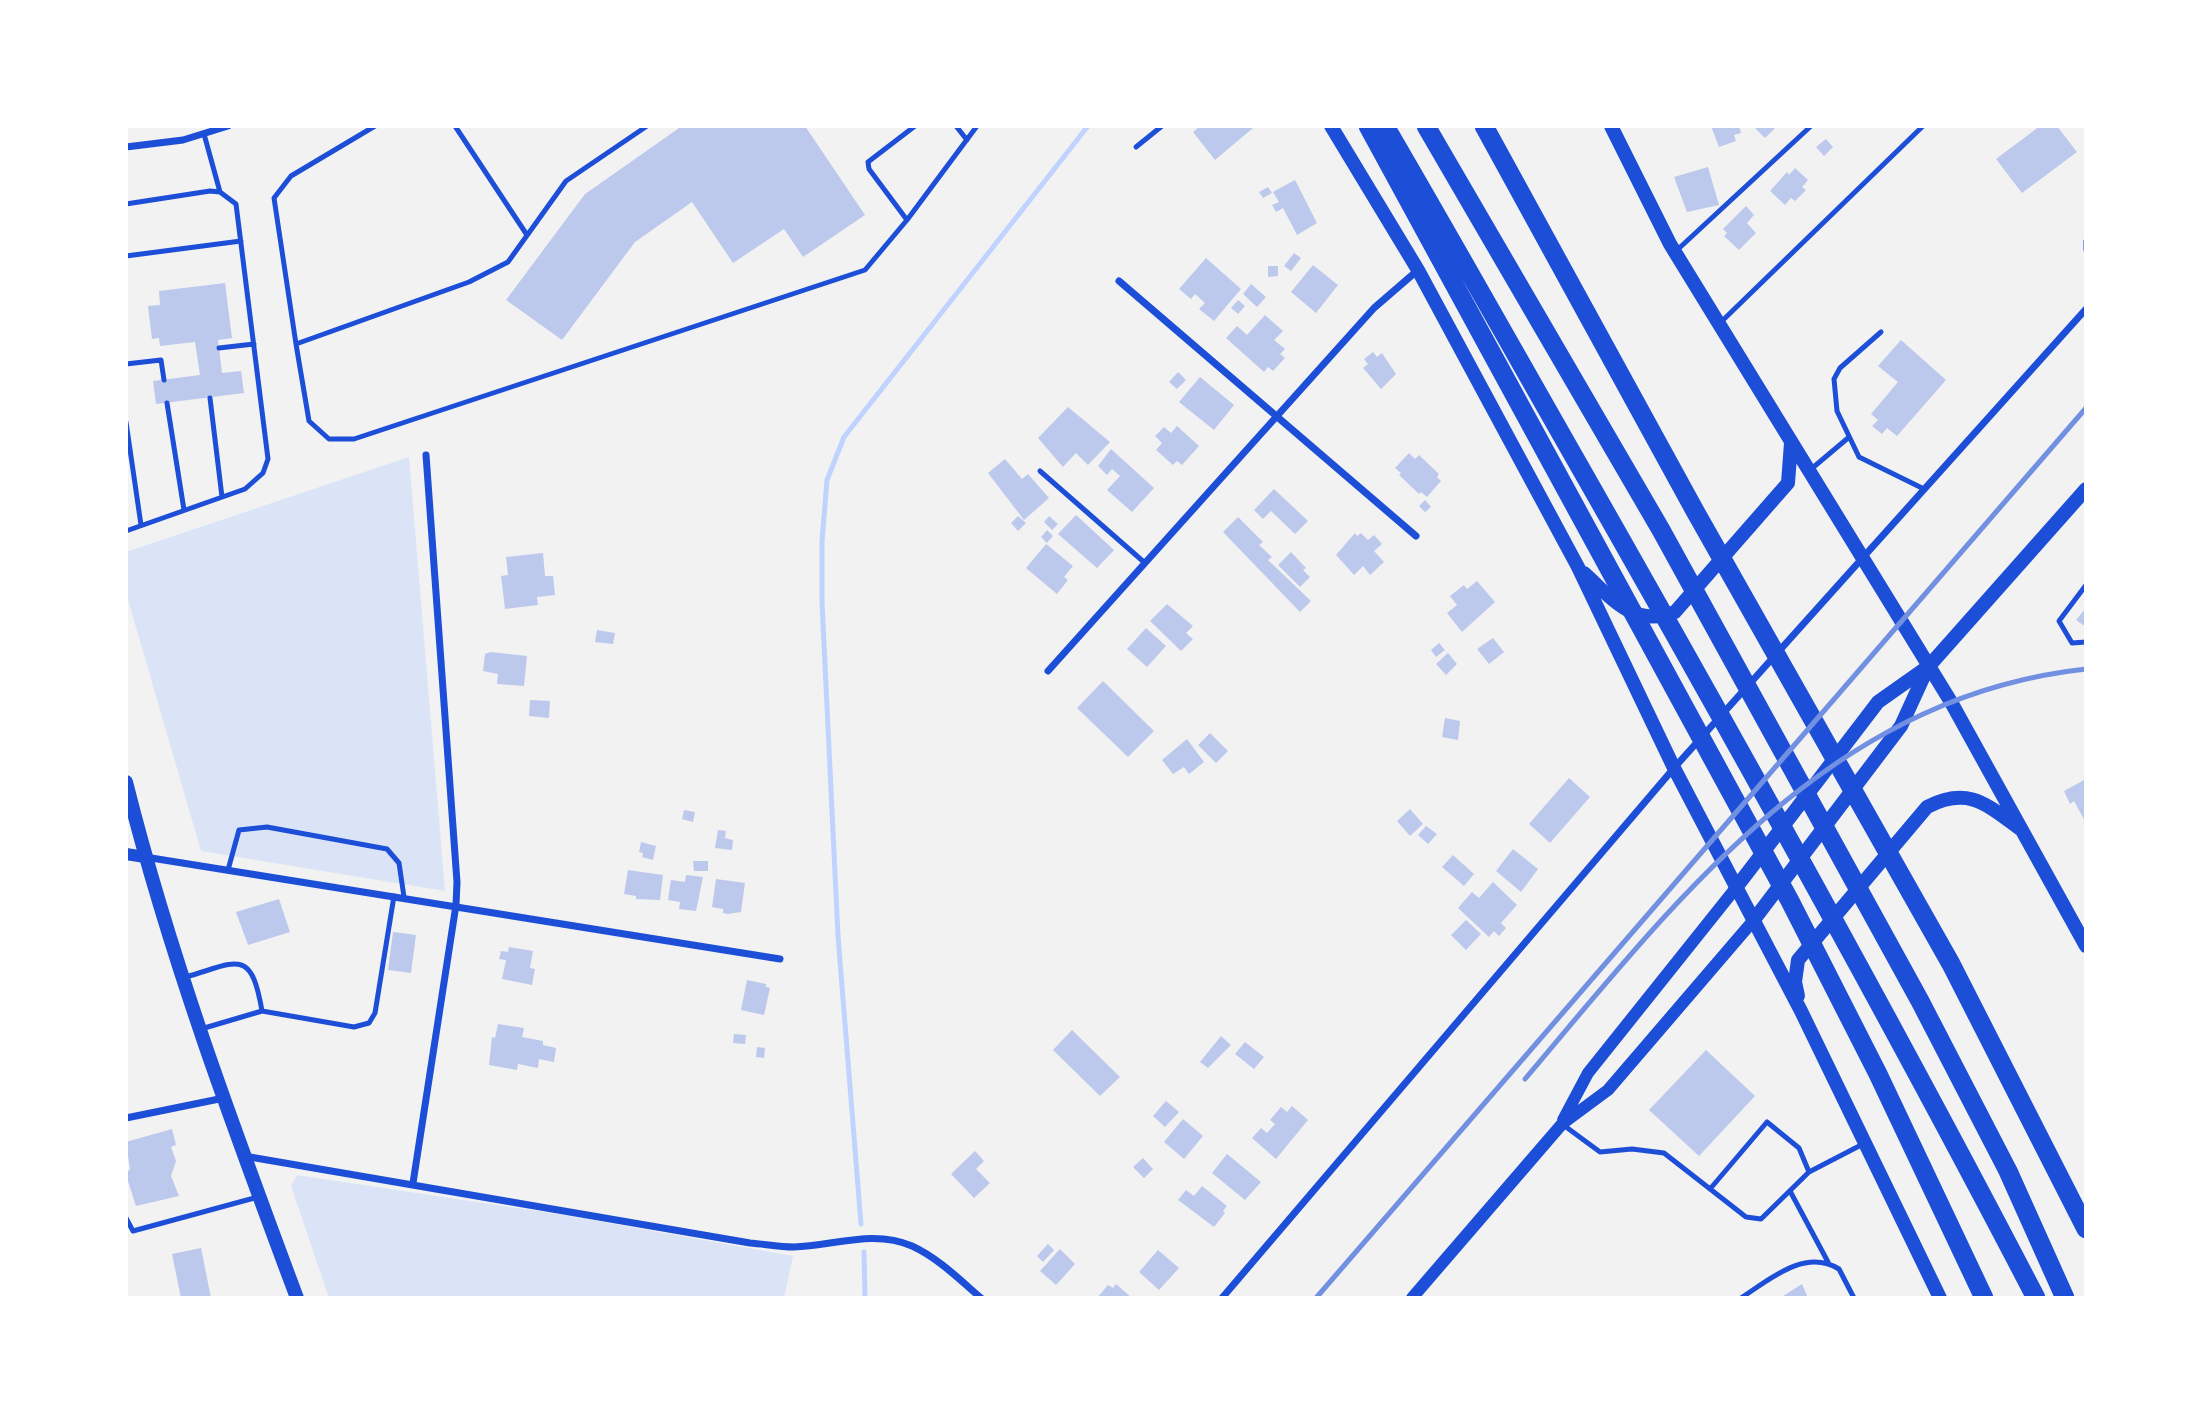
<!DOCTYPE html>
<style>
body{margin:0}
#map{position:relative;width:2212px;height:1424px;overflow:hidden;background:#f2f2f2;font-family:Karla,sans-serif}
canvas{display:block}
.frame{position:absolute;inset:0;border:128px solid #fff;pointer-events:none}
</style>
<div id="map">
<canvas width="2212" height="1424"></canvas>
<div class="frame"></div>
</div>
<script>
const c = document.querySelector('canvas').getContext('2d');
c.lineJoin = 'round';
function fill(path, color) { c.fillStyle = color; c.fill(path, 'evenodd'); }
function stroke(path, color, width, dash) { c.strokeStyle = color; c.lineWidth = width; c.lineCap = dash ? 'butt' : 'round'; c.setLineDash(dash || []); c.stroke(path); }
fill(new Path2D(`
 M409,457l36,434 -244,-40 -75,-258v-41z
 M297,1175l273,41 223,40 -9,42h-455l-38,-112z`), '#dbe4f7');
stroke(new Path2D(`
 M861,1224l-23,-288 -16,-334v-61l5,-61 17,-43 244,-311
 M864,1252l1,46`), '#bfd3fe', 5);
fill(new Path2D(`
 M682,126h123l60,89 -62,42 -19,-28 -51,34 -41,-61 -57,40 -73,98 -56,-40 79,-106z
 M1200,126h51l2,2 -38,32 -22,-28z
 M1711,126h28l2,7 -7,2 2,6 -17,6z
 M1753,126h24l-12,12z
 M2040,126h17l20,26 -55,41 -26,-34z
 M1826,139l7,8 -9,9 -8,-9z
 M1708,167l11,38 -32,7 -13,-35z
 M1795,168l13,12 -6,7 4,3 -11,11 -4,-3 -6,7 -15,-14 17,-19 2,3z
 M1295,180l22,43 -20,12 -14,-27 -7,4 -4,-7 7,-3 -6,-10z
 M1268,187l4,6 -9,5 -4,-6z
 M1746,206l8,9 -7,8 9,10 -17,17 -15,-14 3,-3 -4,-4z
 M1294,253l7,5 -10,13 -7,-5z
 M1206,258l35,31 -27,32 -15,-12 6,-6 -10,-9 -4,5 -12,-10z
 M1313,265l25,20 -22,28 -25,-21z
 M1268,266h10v10l-10,1z
 M225,283l7,55 -14,2 4,33 19,-2 3,22 -88,11 -3,-23 47,-6 -5,-33 -35,4 -1,-8 -7,1 -4,-33 12,-1 -1,-14z
 M1251,284l15,13 -9,10 -14,-13z
 M1238,300l7,6 -7,8 -7,-6z
 M1265,315l18,16 -9,9 11,9 -5,5 5,4 -12,13 -5,-4 -4,5 -38,-34 11,-12 10,9z
 M1901,340l45,40 -49,56 -10,-8 -5,6 -10,-8 6,-6 -7,-6 27,-32 -20,-16z
 M1373,352l4,5 5,-4 14,21 -15,15 -18,-21 5,-4 -4,-5z
 M1178,372l8,8 -9,9 -8,-7z
 M1200,377l34,28 -20,25 -35,-28z
 M1068,407l42,35 -22,23 -12,-12 -13,14 -25,-29z
 M1177,426l22,20 -17,19 -5,-4 -4,4 -17,-15 6,-7 -7,-7 9,-9 7,6z
 M1111,449l43,39 -22,24 -25,-22 13,-14 -8,-7 -5,6 -9,-9z
 M1409,453l6,6 4,-4 20,19 -2,3 4,4 -14,16 -6,-5 -2,2 -20,-19 2,-2 -6,-5z
 M1005,459l17,20 6,-5 21,24 -25,22 -36,-47z
 M1274,489l34,32 -13,13 -24,-23 -8,8 -9,-9z
 M1425,500l6,7 -6,5 -6,-6z
 M1076,515l38,35 -17,18 -39,-34z
 M1018,516l8,7 -8,8 -7,-8z
 M1049,516l9,8 -6,6 -8,-8z
 M1238,517l25,25 -4,3 13,12 -4,3 43,41 -11,11 -77,-80z
 M1047,530l6,6 -6,7 -6,-6z
 M1355,533l2,3 4,-3 7,7 6,-5 8,9 -8,7 10,11 -14,13 -7,-9 -9,9 -18,-20z
 M1046,544l27,22 -9,11 4,3 -11,14 -31,-26z
 M1291,552l15,16 -3,2 7,7 -10,10 -22,-22z
 M543,553l2,23h8l2,19 -18,2 1,8 -33,4 -4,-33 7,-1 -2,-18z
 M1477,581l18,21 -33,30 -15,-19 10,-8 -7,-9 14,-11 3,4z
 M1167,604l26,22 -7,7 7,6 -12,12 -31,-30z
 M2086,608v19l-10,-7z
 M1146,628l20,18 -19,21 -20,-18z
 M597,630l18,3 -2,11 -18,-2z
 M1493,638l11,14 -15,12 -12,-15z
 M1439,643l6,7 -9,7 -5,-7z
 M491,652l36,4 -3,30 -27,-2 1,-10 -15,-3 2,-17z
 M1448,653l9,11 -11,11 -10,-11z
 M1103,681l51,50 -26,26 -51,-49z
 M530,700l20,1 -1,17 -20,-2z
 M1445,718l15,3 -2,19 -16,-3z
 M1210,733l18,18 -12,12 -18,-18z
 M1187,739l17,23 -15,12 -5,-7 -11,7 -11,-14z
 M1569,778l21,19 -40,46 -21,-19z
 M2086,779v44l-12,-22 -4,3 -6,-13z
 M1410,809l13,15 -13,12 -13,-15z
 M684,810l11,2 -2,10 -11,-3z
 M1426,826l11,8 -9,10 -10,-9z
 M718,830l8,1 -1,7 8,2 -1,10 -17,-2z
 M641,842l15,4 -3,14 -11,-3 1,-4 -4,-1z
 M1513,849l25,20 -17,23 -25,-21z
 M1453,855l21,19 -10,12 -22,-19z
 M693,861h15v10h-14z
 M628,870l35,5 -3,25 -24,-1v-3l-12,-2z
 M686,875l17,2 -7,34 -17,-2 1,-7 -12,-2 3,-20 14,2z
 M716,879l29,4 -4,29 -13,2 -5,-1v-4l-11,-2z
 M1493,882l24,23 -16,18 5,5 -7,8 -5,-5 -5,6 -31,-29 14,-16 7,6z
 M279,899l11,33 -42,13 -12,-33z
 M1466,920l15,14 -15,16 -15,-15z
 M393,932l23,3 -5,38 -23,-3z
 M509,947l24,4 -3,17 5,1 -3,16 -30,-6 4,-19 -7,-1 2,-8 7,1z
 M747,980l19,4v3l4,1 -6,27 -23,-5z
 M498,1024l26,4 -2,9 21,4v4l13,3 -2,14 -15,-3 -1,9 -20,-4 -1,6 -28,-5 3,-28 3,1z
 M1072,1030l48,47 -20,19 -47,-46z
 M734,1034l12,1 -1,9 -12,-1z
 M1221,1036l10,9 -23,23 -8,-6z
 M1245,1042l19,15 -10,12 -19,-15z
 M757,1047l8,1 -1,10 -8,-1z
 M1706,1050l49,46 -56,60 -50,-46z
 M1166,1101l13,11 -14,15 -12,-11z
 M1292,1106l16,14 -32,39 -24,-21 9,-10 6,5 8,-9 -5,-4 11,-13 6,5z
 M1183,1119l20,17 -19,23 -20,-17z
 M172,1129l4,16 -5,2 5,14 -5,15 8,20 -43,10 -10,-31v-4l4,-1 -4,-28z
 M975,1151l9,10 -8,8 14,14 -16,15 -23,-24z
 M1227,1154l34,28 -16,18 -33,-27z
 M1143,1158l10,11 -9,9 -11,-11z
 M1202,1186l25,20 -4,5 2,2 -11,14 -36,-27 8,-10 8,6z
 M1048,1244l6,6 -11,12 -6,-6z
 M201,1248l10,50h-30l-9,-44z
 M1060,1249l15,15 -19,21 -16,-14z
 M1158,1250l21,18 -20,22 -20,-18z
 M1116,1284l16,14h-35l11,-13 5,3z
 M1802,1284l6,14h-28z`), '#bdc9ec');
stroke(new Path2D(`
 M455,126l72,109
 M647,126l-81,55 -58,81 -39,20 -173,62 13,77 20,18h25l511,-169 42,-50 70,-94
 M956,126l11,14
 M204,134l16,58
 M1136,147l26,-21
 M126,204l84,-13 10,1 16,12 32,255 -5,14 -18,16 -119,42
 M907,220l-38,-51 -1,-7 47,-36
 M2086,241v9
 M1675,252l136,-126
 M126,256l115,-15
 M1721,322l202,-196
 M1881,332l-41,36 -6,11 3,32 22,46 65,32
 M296,344l-22,-146 17,-22 84,-50
 M219,348l35,-4
 M126,364l35,-4 3,20
 M210,398l12,99
 M167,403l17,107
 M126,422l15,103
 M1810,470l38,-32
 M1040,471l105,92
 M2086,585l-27,36 13,22 14,-1
 M228,870l11,-40 28,-3 120,22 12,14 5,34
 M186,977c52,-15 65,-30 76,34
 M201,1029l61,-18 92,16 15,-4 6,-10 19,-117
 M1562,1124l38,28 32,-3 32,4 82,64 15,2 48,-47 56,-29
 M1710,1189l57,-67 32,26 10,24
 M1790,1191l38,71
 M126,1218l7,13 125,-34
 M1741,1298c29,-19 64,-50 98,-29l15,29`), '#1d4ed8', 5);
stroke(new Path2D(`
 M126,147l57,-7 45,-14
 M1119,281l297,255
 M1048,671l326,-363 44,-38
 M145,857l635,102
 M126,1118l98,-20
 M244,1156l506,87c14,1 29,4 44,4 39,-1 79,-18 118,-1 26,12 47,33 69,52
 M413,1183l43,-278 1,-23 -31,-427
 M1222,1298l452,-530 412,-459`), '#1d4ed8', 7);
stroke(new Path2D(`
 M126,854l19,3
 M1563,1120l25,-47 147,-184
 M1412,1298l150,-174 46,-34 145,-169`), '#1d4ed8', 12);
stroke(new Path2D(`
 M1331,126l87,144 160,297 96,201 127,243 139,287
 M1611,126l59,118 281,458 135,244
 M1584,573c29,26 49,55 91,39l113,-129 3,-40
 M126,782c44,176 108,347 171,516
 M1735,889l143,-187 51,-36 157,-177
 M1753,921l148,-195 27,-59
 M1798,996l-3,-14 3,-22 129,-153c41,-21 59,-3 92,21`), '#1d4ed8', 14);
stroke(new Path2D(`
 M1368,126l422,775 88,173 106,224
 M1385,126c69,118 136,238 204,357 153,269 304,540 447,815
 M1426,126l235,404 259,471 88,170 57,127
 M1484,126l211,385 256,453 135,265`), '#1d4ed8', 19);
stroke(new Path2D(`
 M1525,1079c154,-182 305,-382 561,-410
 M1316,1298l770,-890`), '#7290e2', 5);
</script>
